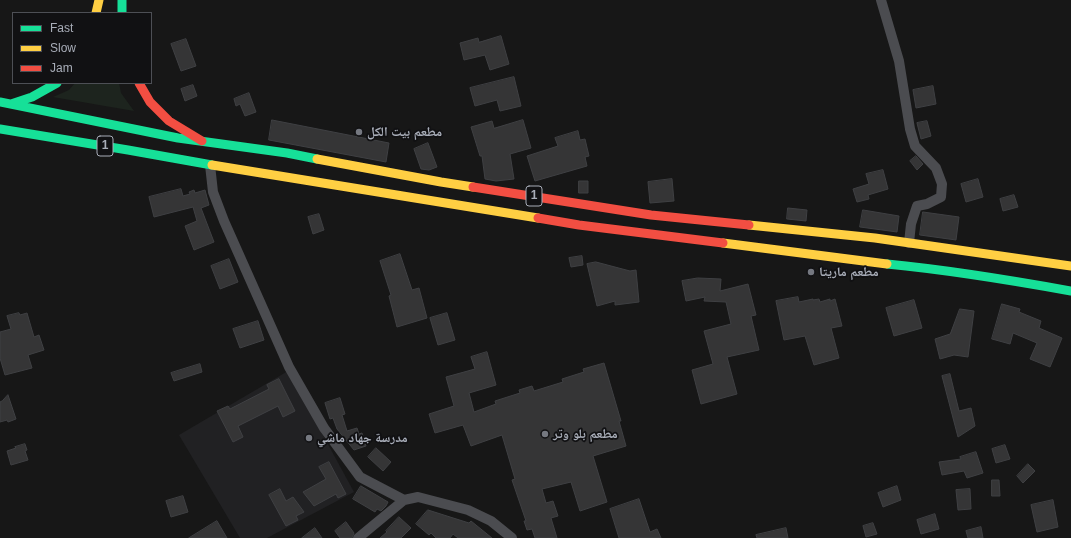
<!DOCTYPE html>
<meta charset="utf-8">
<style>
body{margin:0}
#map{position:relative;width:1071px;height:538px;overflow:hidden;background:#171717;font-family:Arial,sans-serif}
canvas{display:block}
.legend{position:absolute;left:12px;top:12px;width:140px;height:72px;box-sizing:border-box;background:#111113;border:1px solid #4d4f55;margin:0;padding:5px 7px;list-style:none;font-size:12px;color:#a8adb8}
.legend li{display:flex;align-items:center;gap:8px;height:20px}
.legend b{width:20px;border:1px solid #4d4f55}
</style>
<div id="map">
<canvas width="1071" height="538"></canvas>
<ul class="legend">
<li><b style="height:5px;background:#16e098"></b>Fast</li>
<li><b style="height:5px;background:#ffcf43"></b>Slow</li>
<li><b style="height:5px;background:#f24e42"></b>Jam</li>
</ul>
</div>
<script>
const c = document.querySelector('canvas').getContext('2d');
c.lineJoin = 'round';
function fill(path, color) { c.fillStyle = color; c.fill(path, 'evenodd'); }
function stroke(path, color, width, dash) { c.strokeStyle = color; c.lineWidth = width; c.lineCap = dash ? 'butt' : 'round'; c.setLineDash(dash || []); c.stroke(path); }
function write(font, color, halo, rows, align = 'center') {
  c.font = font + ' Arial,"Noto Naskh Arabic",sans-serif'; c.lineWidth = 3.5; c.setLineDash([]); c.textBaseline = 'middle'; c.strokeStyle = halo; c.fillStyle = color; for (const [text, x, y, turn = 0] of rows) {
    c.save(); c.translate(x, y); c.rotate((+turn || 0) * Math.PI / 180); c.textAlign = isNaN(turn) ? turn : align; if (halo) c.strokeText(text, 0, 0); c.fillText(text, 0, 0); c.restore();
  }
}
fill(new Path2D(`
 M288,371l66,121 -87,46h-27l-61,-103z`), '#212123');
fill(new Path2D(`
 M75,83h44l2,10 13,18 -81,-14 16,-7z`), '#1d241e');
const building = new Path2D(`
 M501,36l8,28 -19,6 -5,-15 -21,5 -4,-17 18,-5 1,4z
 M186,39l10,27 -15,5 -10,-27z
 M514,77l7,29 -21,5 -3,-11 -22,6 -5,-18z
 M193,85l4,11 -12,5 -4,-12z
 M933,86l3,18 -20,4 -3,-18z
 M249,93l7,19 -11,4 -5,-12 -4,2 -2,-7z
 M272,120l117,23 -3,19 -117,-22z
 M523,120l8,28 -21,6 4,25 -18,2 -11,-2 -3,-23h-2l-9,-29 21,-6 2,7z
 M927,121l4,15 -10,3 -4,-16z
 M578,131l2,9 5,-1 4,17 -4,1 2,9 -52,15 -8,-25 31,-10 -3,-8z
 M428,143l9,24 -8,3 -8,-1 -7,-20z
 M916,156l7,8 -6,6 -7,-9z
 M883,170l5,19 -20,6 1,4 -12,3 -4,-13 16,-5 -3,-10z
 M672,179l2,22 -24,2 -2,-21z
 M978,179l5,18 -17,5 -5,-18z
 M579,181h9v12h-9z
 M181,189l2,7 7,-2 -1,-2 5,-2 1,3 10,-3 4,15 -8,3 13,34 -20,8 -9,-24 12,-5 -4,-14 -39,10 -5,-20z
 M1014,195l4,12 -15,4 -3,-12z
 M788,208l19,2 -1,11 -19,-2z
 M863,210l36,6 -2,16 -37,-5z
 M923,212l36,5 -3,23 -36,-5z
 M319,214l5,16 -11,4 -5,-17z
 M400,254l12,36 7,-2 8,30 -30,9 -8,-31 2,-1 -11,-34z
 M582,256l1,9 -12,2 -2,-9z
 M229,259l9,23 -18,7 -9,-23z
 M596,262l34,9 6,-1 3,32 -24,3v-4l-18,5 -10,-42z
 M698,278l23,1 -1,12 28,-7 8,31 -5,1 8,34 -32,7 10,37 -36,10 -9,-34 21,-6 -9,-33 27,-7 -5,-22 -22,-1 1,-4 -19,4 -4,-20z
 M798,297l1,5 14,-3v1l6,-1 1,3 10,-3v2l5,-2 7,27 -11,2 8,30 -25,7 -9,-29 -21,4 -8,-39z
 M914,300l8,28 -28,8 -8,-28z
 M1002,304l18,5 -1,3 22,9 -2,7 23,10 -12,29 -20,-8 7,-16 -24,-10 -3,11 -18,-5z
 M960,309l14,2 -6,46 -14,-2 -14,4 -5,-20 15,-5z
 M19,313l1,2 7,-2 7,24 5,-2 5,15 -16,5 4,13 -27,7 -5,-17v-26l11,-3 -4,-13z
 M447,313l8,27 -17,5 -8,-27z
 M258,321l6,19 -24,8 -7,-19z
 M487,352l9,33 -27,8 5,19 22,-8 -1,-3 25,-8 -1,-3 13,-4 2,5 29,-9 -1,-3 22,-7 -1,-3 21,-6 17,58h-2l7,25 -33,10 14,46 -27,9 -9,-29 -29,7 4,14 7,-2 5,15 -7,2 6,20h-22l-3,-9 -5,1 -3,-9h2l-14,-41 3,-1 -13,-44 -31,11 -8,-21 -28,8 -6,-19 25,-8 -8,-29 29,-8 -4,-12z
 M200,364l2,8 -28,9 -3,-8z
 M950,374l9,37 12,-3 4,18 -17,11 -16,-61z
 M279,379l16,32 -12,6 -5,-11 -40,20 5,11 -10,5 -16,-31 11,-5 2,3 39,-20 -2,-4z
 M8,395l8,24 -8,3 -1,-2 -7,2v-20l2,-1z
 M340,398l5,16 -3,1 5,16 10,-3 2,6 3,-1 4,13 -12,4 -17,-21 -4,-11 -3,1 -5,-16z
 M25,444l2,6 -2,1 3,9 -17,5 -4,-14 9,-3 -1,-1z
 M1005,445l5,14 -14,4 -4,-14z
 M376,448l15,14 -8,9 -15,-14z
 M976,452l7,21 -16,5 -3,-7 -22,4 -3,-13 22,-3 -1,-2z
 M329,462l17,32 -8,4 -2,-4 -22,12 -11,-14 23,-13 -7,-12z
 M1028,464l7,7 -12,12 -6,-7z
 M992,480h7l1,16h-8z
 M361,486l27,16 -2,4 -5,5 -4,-2 -2,3 -22,-13z
 M897,486l4,14 -18,7 -5,-14z
 M280,489l6,12 7,-4 11,15 -8,4 2,4 -12,6 -17,-31z
 M970,489l1,20 -13,1 -2,-20z
 M183,496l5,16 -17,5 -5,-16z
 M639,499l11,33 7,-3 4,9h-42l-9,-29z
 M1053,500l5,27 -21,5 -6,-27z
 M428,510l41,13 2,-2 21,17h-34l-5,-4 -3,4h-14l-5,-5 -2,2 -13,-11z
 M935,514l4,15 -18,5 -4,-14z
 M399,517l12,11 -10,10h-21l7,-6 -1,-1z
 M217,521l10,17h-38z
 M346,522l8,11 -2,5h-12l-5,-7z
 M873,523l4,11 -11,3 -3,-11z
 M981,527l2,11h-15l-2,-7z
 M315,528l7,10h-20z
 M786,528l2,10h-31l-1,-3z`);
fill(building, '#353536');
stroke(building, '#3f4043', 1);
stroke(new Path2D(`
 M881,0l18,61 11,68 5,17 21,22 6,16 -1,13 -14,7 -10,2 -6,18 -2,19
 M210,165l3,27 11,29 65,146 35,61 36,49 44,23 14,-3 50,13 23,11 21,17
 M358,538l46,-38`), '#4b4c50', 10);
stroke(new Path2D(`
 M122,0v13
 M0,102l178,36 109,15 30,6
 M11,104l21,-7 25,-14
 M0,129l128,21 84,15
 M887,264c62,6 123,16 184,27`), '#16e098', 9);
stroke(new Path2D(`
 M96,13l3,-13
 M317,159l124,23 32,5
 M212,165l326,53
 M749,225l126,13 196,28
 M723,243l164,21`), '#ffcf43', 9);
stroke(new Path2D(`
 M139,83l11,19 19,19 33,20
 M473,187l178,28 98,10
 M538,218l41,7 144,18`), '#f24e42', 9);
for (const [x, y, r, color] of [
 [359,132,4,"#757880"],
 [811,272,4,"#757880"],
 [545,434,4,"#757880"],
 [309,438,4,"#757880"]
]) { const dot = new Path2D(); dot.arc(x, y, r, 0, 2 * Math.PI); c.fillStyle = color; c.fill(dot); stroke(dot, '#111113', 1.5); }
for (const [x, y, w] of [
 [105,146,16],
 [534,196,16]
]) { const box = new Path2D(); box.roundRect(x - w / 2, y - 10, w, 20, 3); c.fillStyle = '#111113'; c.fill(box); stroke(box, '#a8adb8', 1); }
write('bold 12px', '#a8adb8', null, [
 ["1",105,146],
 ["1",534,196]
]);
write('bold 13px', '#a8adb8', '#111113', [
 ["مطعم بيت الكل",367,132],
 ["مطعم ماريتا",819,272],
 ["مطعم بلو وتر",553,434],
 ["مدرسة جهاد ماشي",317,438]
], 'left');
</script>
